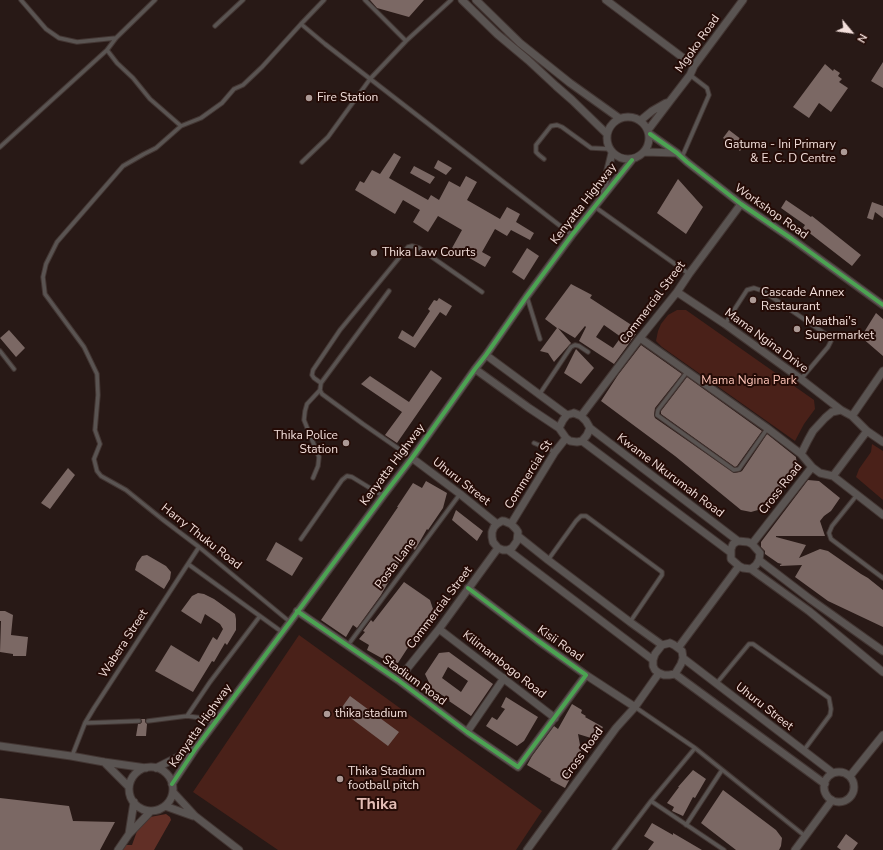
<!DOCTYPE html>
<style>
body{margin:0}
#map{position:relative;width:883px;height:850px;overflow:hidden;background:#281916;font-family:"Nunito Sans",sans-serif}
canvas{display:block}
.north{position:absolute;left:831px;top:12px;width:40px;height:40px;-webkit-text-stroke:3px #240b06;paint-order:stroke;rotate:119deg;font-size:11px;font-weight:700;line-height:16px;text-align:center;color:#f3dfdb}
.north::after{content:'';display:block;margin:auto;width:14px;height:18px;background:#f3dfdb;clip-path:polygon(50% 0,100% 100%,50% 72%,0 100%)}
</style>
<div id="map">
<canvas width="883" height="850"></canvas>
<div class="north">N</div>
</div>
<script>
const g = document.querySelector('canvas').getContext('2d');
g.lineJoin = 'round';
function fillPath(path, color) { g.fillStyle = color; g.fill(path, 'evenodd'); }
const poly = rows => new Path2D(rows.map(r => 'M' + r).join(''));
function stroke(path, color, width, dash) { g.strokeStyle = color; g.lineWidth = width; g.lineCap = dash ? 'butt' : 'round'; g.setLineDash(dash || []); g.stroke(path); }
function write(font, color, halo, rows, align = 'center') {
  g.font = font + ' "Nunito Sans",sans-serif'; g.lineWidth = 4; g.setLineDash([]); g.textBaseline = 'middle'; g.strokeStyle = halo; g.fillStyle = color; for (const [text, x, y, turn = 0] of rows) {
    g.save(); g.translate(x, y); g.rotate((+turn || 0) * Math.PI / 180); g.textAlign = isNaN(turn) ? turn : align; if (halo) g.strokeText(text, 0, 0); g.fillText(text, 0, 0); g.restore();
  }
}
const green = poly([
 [677,310,686,310,814,400,815,409,804,424,795,441,662,347,656,341,658,331,661,324,668,315],
 [872,444,883,451,883,500,856,477,859,469,871,452],
 [299,635,542,811,516,850,278,850,193,792]
]);
const forest = poly([
 [166,814,170,817,171,820,154,850,121,850,124,845,132,845,137,831,150,817]
]);
const building = poly([
 [370,0,424,0,409,17,377,8],
 [883,62,883,88,871,81],
 [825,64,833,71,834,69,840,73,838,76,842,79,839,82,848,88,831,112,819,103,809,118,793,107],
 [729,130,746,143,740,151,723,138],
 [394,153,401,157,389,178,428,200,431,195,439,200,449,181,460,187,466,176,477,182,467,200,500,219,507,207,520,214,516,222,534,233,530,240,511,230,507,236,495,229,482,252,491,257,485,267,452,248,462,230,438,216,428,232,413,222,420,210,403,200,395,214,355,190,360,181,364,183,372,170,380,174],
 [438,160,452,168,446,175,434,168],
 [414,166,435,177,430,184,410,173],
 [678,179,703,207,686,234,657,213],
 [786,200,811,217,812,216,861,255,852,266,803,228,805,225,781,208],
 [872,202,883,206,883,218,875,212,873,220,867,218],
 [527,248,539,256,524,280,512,272],
 [571,284,592,295,590,298,633,326,630,330,636,334,614,364,579,341,586,327,585,326,575,338,558,328,571,343,554,362,548,353,540,351,557,328,545,319],
 [604,325,621,337,613,348,596,337],
 [439,298,452,306,446,316,440,312,415,348,398,338,402,330,413,337,430,311,428,309,434,300,437,301],
 [876,313,883,319,883,356,861,337],
 [9,330,25,348,16,357,0,338],
 [641,345,682,374,655,408,654,415,655,418,734,473,740,472,742,471,767,434,796,457,796,458,799,473,758,510,751,512,741,510,675,456,601,401,618,375],
 [576,349,594,368,581,384,564,373],
 [431,370,442,378,397,443,385,435,402,412,361,384,370,376,409,402],
 [687,377,762,431,737,466,735,467,661,414,661,411],
 [68,468,75,475,50,509,41,503],
 [808,480,819,481,840,498,831,511,824,516,820,521,825,536,776,536,776,537,806,545,799,558,820,549,828,551,861,574,868,578,883,590,883,627,828,601,795,577,802,565,780,566,780,565,782,564,778,563,765,554,765,551,761,547,761,542],
 [426,481,447,493,443,508,428,530,427,529,415,550,409,546,381,595,357,628,353,625,346,637,321,620,398,507,397,507,413,483,422,488],
 [456,510,483,531,477,541,452,520],
 [276,542,303,558,292,576,266,560],
 [147,555,166,566,171,572,170,579,164,589,135,570,137,563,142,556],
 [404,582,430,600,433,609,396,666,367,650,369,645,359,639,365,632,363,631,371,620,373,622],
 [198,593,204,594,214,599,235,614,236,619,236,630,227,645,225,643,214,662,212,661,193,692,155,671,171,645,199,662,213,637,217,640,223,629,220,624,205,614,201,624,181,611,192,596],
 [0,611,5,611,13,615,11,635,28,637,26,656,13,656,13,654,0,652,1,621,0,621],
 [449,652,493,684,471,716,449,701,450,700,432,689,425,674,439,653],
 [448,667,468,681,461,692,442,678],
 [350,696,399,732,388,746,340,710],
 [506,697,538,717,524,741,517,746,486,726,492,717,497,720,505,709,501,707],
 [572,704,582,710,581,713,586,716,585,717,603,727,598,736,594,737,591,738,578,734,582,756,565,788,550,780,551,779,527,765,532,756,554,726,558,729],
 [141,719,145,719,145,722,147,724,146,736,136,736,138,724,140,724,142,722],
 [693,770,706,779,695,798,693,797,683,816,672,811,674,807,667,803,679,787,678,787],
 [723,790,776,830,782,838,781,846,779,850,736,850,701,823],
 [0,798,69,806,73,821,115,822,100,850,0,850],
 [652,823,673,835,673,833,702,850,648,850,654,842,644,836],
 [846,834,858,843,853,850,841,850,837,847]
]);
const service = poly([
 [21,0,46,29,59,38,77,42,116,38],
 [365,0,406,41],
 [301,24,324,0],
 [215,26,243,0],
 [107,50,117,63,133,78,150,99,181,126],
 [0,147,107,50,116,38,155,0],
 [682,157,709,95,707,88,690,75],
 [544,159,539,155,536,152,536,145,551,126,557,125,562,127,591,148,610,149],
 [302,162,328,137,370,79,406,41,451,0],
 [595,207,689,274],
 [389,291,321,383,320,390,322,394,363,424,412,458],
 [527,297,540,339],
 [725,324,747,290,754,288,763,291,830,337,831,341,828,347,801,379],
 [0,351,14,369],
 [687,372,658,410,657,415,734,470,739,469,767,429],
 [321,383,314,378,312,375,313,370,340,330,372,291,408,247,412,246,419,248,482,292],
 [539,395,571,347,575,345,579,346,588,352],
 [534,443,555,452],
 [313,478,318,466,319,457,304,420,305,411,307,404,320,390],
 [857,495,832,526,829,533,831,539,883,578],
 [301,539,342,480,347,476,352,477,383,496],
 [548,560,576,521,581,516,586,516,662,572,662,575,630,622],
 [188,564,282,632],
 [290,622,199,547,162,519,126,490,101,476,97,471,94,459,100,444,95,430,98,395,97,374,84,347,45,294,43,277,46,264,57,242,123,166,144,154,156,148,181,126,201,118,222,103,234,89,243,85,262,67,301,24,325,44,572,235],
 [348,645,460,494],
 [716,684,749,644,753,644,829,698,831,709,830,715,804,750],
 [635,707,695,748,805,836],
 [187,716,210,682,260,616],
 [148,721,187,716,202,718,214,723],
 [85,723,139,721],
 [72,756,85,723,94,708,199,547],
 [651,801,724,850],
 [686,825,722,770],
 [614,850,651,801,695,748]
]);
const minor = poly([
 [462,0,497,34,528,60,556,86,572,100,607,134],
 [476,0,520,43,570,83,619,118],
 [606,0,694,66],
 '607 138a21 21 0 1 1 42 0a21 21 0 1 1-42 0Z',
 [641,120,652,111,666,103],
 [648,130,670,101,690,75,694,66,743,0],
 [650,134,677,153,687,162,741,204,792,239,883,305],
 [645,152,677,153],
 [602,195,612,153],
 [677,292,725,324,801,379,841,410],
 [640,338,767,428,801,454],
 [486,355,567,415],
 [475,369,529,408,559,428],
 [574,413,581,416,586,421,590,428,587,435,582,441,577,442,570,441,566,438,559,428,563,420,567,415,574,413],
 [581,416,640,338,677,292,689,274,741,204],
 [852,416,883,371],
 [590,428,738,541],
 [867,431,833,476,820,473,812,467,801,454,808,440,813,431,825,418,832,412,841,410,852,416,867,431,883,442],
 [582,441,730,552],
 [412,458,460,494,497,524],
 [833,476,883,515],
 [502,521,504,521,511,524,516,529,518,532,517,541,512,548,508,550,503,550,498,548,493,542,492,537,492,532,494,527,497,524,502,521],
 [511,524,555,452,566,438],
 [518,536,548,560,630,622,662,645],
 [738,541,748,542,752,544,760,553,759,560,756,565,751,569,743,568,739,566,731,559,731,549,733,544,738,541],
 [752,544,812,467],
 [508,550,653,660],
 [759,560,810,599,883,651],
 [751,569,809,611,883,672],
 [297,611,398,680,467,732,518,767,586,675,537,640,468,588],
 [439,629,555,718],
 [670,643,674,645,682,651,683,658,681,664,675,674,669,675,664,675,659,673,655,670,653,666,653,660,655,654,662,645,670,643],
 [678,648,739,566],
 [683,658,833,773],
 [675,674,825,784],
 [586,675,635,707],
 [398,680,439,629,498,548],
 [467,732,504,678],
 [0,746,71,756,104,762,146,768],
 [104,762,129,787],
 '129 789a22 22 0 1 1 44 0a22 22 0 1 1-44 0Z',
 [156,768,196,748],
 '824 787a15 15 0 1 1 30 0a15 15 0 1 1-30 0Z',
 [850,776,883,735],
 [172,784,196,748,290,622,383,496,412,458,475,369,486,355,527,296,572,235,632,160],
 [173,792,195,816,239,850],
 [165,806,193,816],
 [129,834,134,802],
 [118,850,129,834,151,811],
 [527,850,616,728,635,707,659,673],
 [795,850,832,800]
]);
const cycleway = poly([
 [650,134,677,153,687,162,741,204,792,239,883,305],
 [297,611,398,680,467,732,518,767,586,675,537,640,468,588],
 [172,784,196,748,290,622,383,496,412,458,475,369,486,355,527,296,572,235,632,160]
]);
const markers = [
 [309,98,4,"#ac9a96"],
 [844,152,4,"#ac9a96"],
 [374,253,4,"#ac9a96"],
 [753,300,4,"#ac9a96"],
 [797,329,4,"#ac9a96"],
 [346,443,4,"#ac9a96"],
 [327,714,4,"#ac9a96"],
 [340,779,4,"#ac9a96"]
];
const streetNames = [
 ["Mgoko Road",698,44,-55],
 ["Kenyatta Highway",584,204,-52],
 ["Workshop Road",771,212,35],
 ["Commercial Street",653,303,-53],
 ["Mama Ngina Drive",766,341,36],
 ["Kenyatta Highway",393,465,-53],
 ["Commercial St",529,475,-58],
 ["Kwame Nkurumah Road",670,476,37],
 ["Uhuru Street",461,482,38],
 ["Cross Road",781,489,-52],
 ["Harry Thuku Road",201,537,38],
 ["Posta Lane",396,564,-53],
 ["Commercial Street",440,608,-53],
 ["Wabera Street",124,644,-57],
 ["Kisii Road",560,644,35],
 ["Kilimambogo Road",504,665,38],
 ["Stadium Road",414,681,36],
 ["Uhuru Street",764,707,38],
 ["Kenyatta Highway",201,726,-55],
 ["Cross Road",583,754,-54]
];
const poiNames = [
 ["Fire Station",317,98],
 ["Gatuma - Ini Primary",836,145,"right"],
 ["& E. C. D Centre",836,159,"right"],
 ["Thika Law Courts",382,253],
 ["Cascade Annex",761,293],
 ["Restaurant",761,307],
 ["Maathai's",805,322],
 ["Supermarket",805,336],
 ["Thika Police",338,436,"right"],
 ["Station",338,450,"right"],
 ["thika stadium",335,714],
 ["Thika Stadium",348,772],
 ["football pitch",348,786]
];
const parkNames = [
 ["Mama Ngina Park",749,381]
];
const districtNames = [
 ["Thika",377,805]
];
fillPath(green, '#4a2119');
fillPath(forest, '#612f26');
fillPath(building, '#7b6864');
stroke(service, '#433633', 5.5);
stroke(minor, '#433633', 9);
stroke(service, '#5a5452', 3.5);
stroke(minor, '#5a5452', 7);
stroke(cycleway, '#4ca352', 4);
for (const [x, y, r, color] of markers) { const dot = new Path2D(); dot.arc(x, y, r, 0, 2 * Math.PI); g.fillStyle = color; g.fill(dot); stroke(dot, '#240b06', 1.5); }
write('12px', '#f3dfdb', '#240b06', streetNames);
write('12px', '#f3dfdb', '#240b06', poiNames, 'left');
write('12px', '#fdc5b8', '#240b06', parkNames);
write('bold 16px', '#e4beb6', '#240b06', districtNames);
</script>
